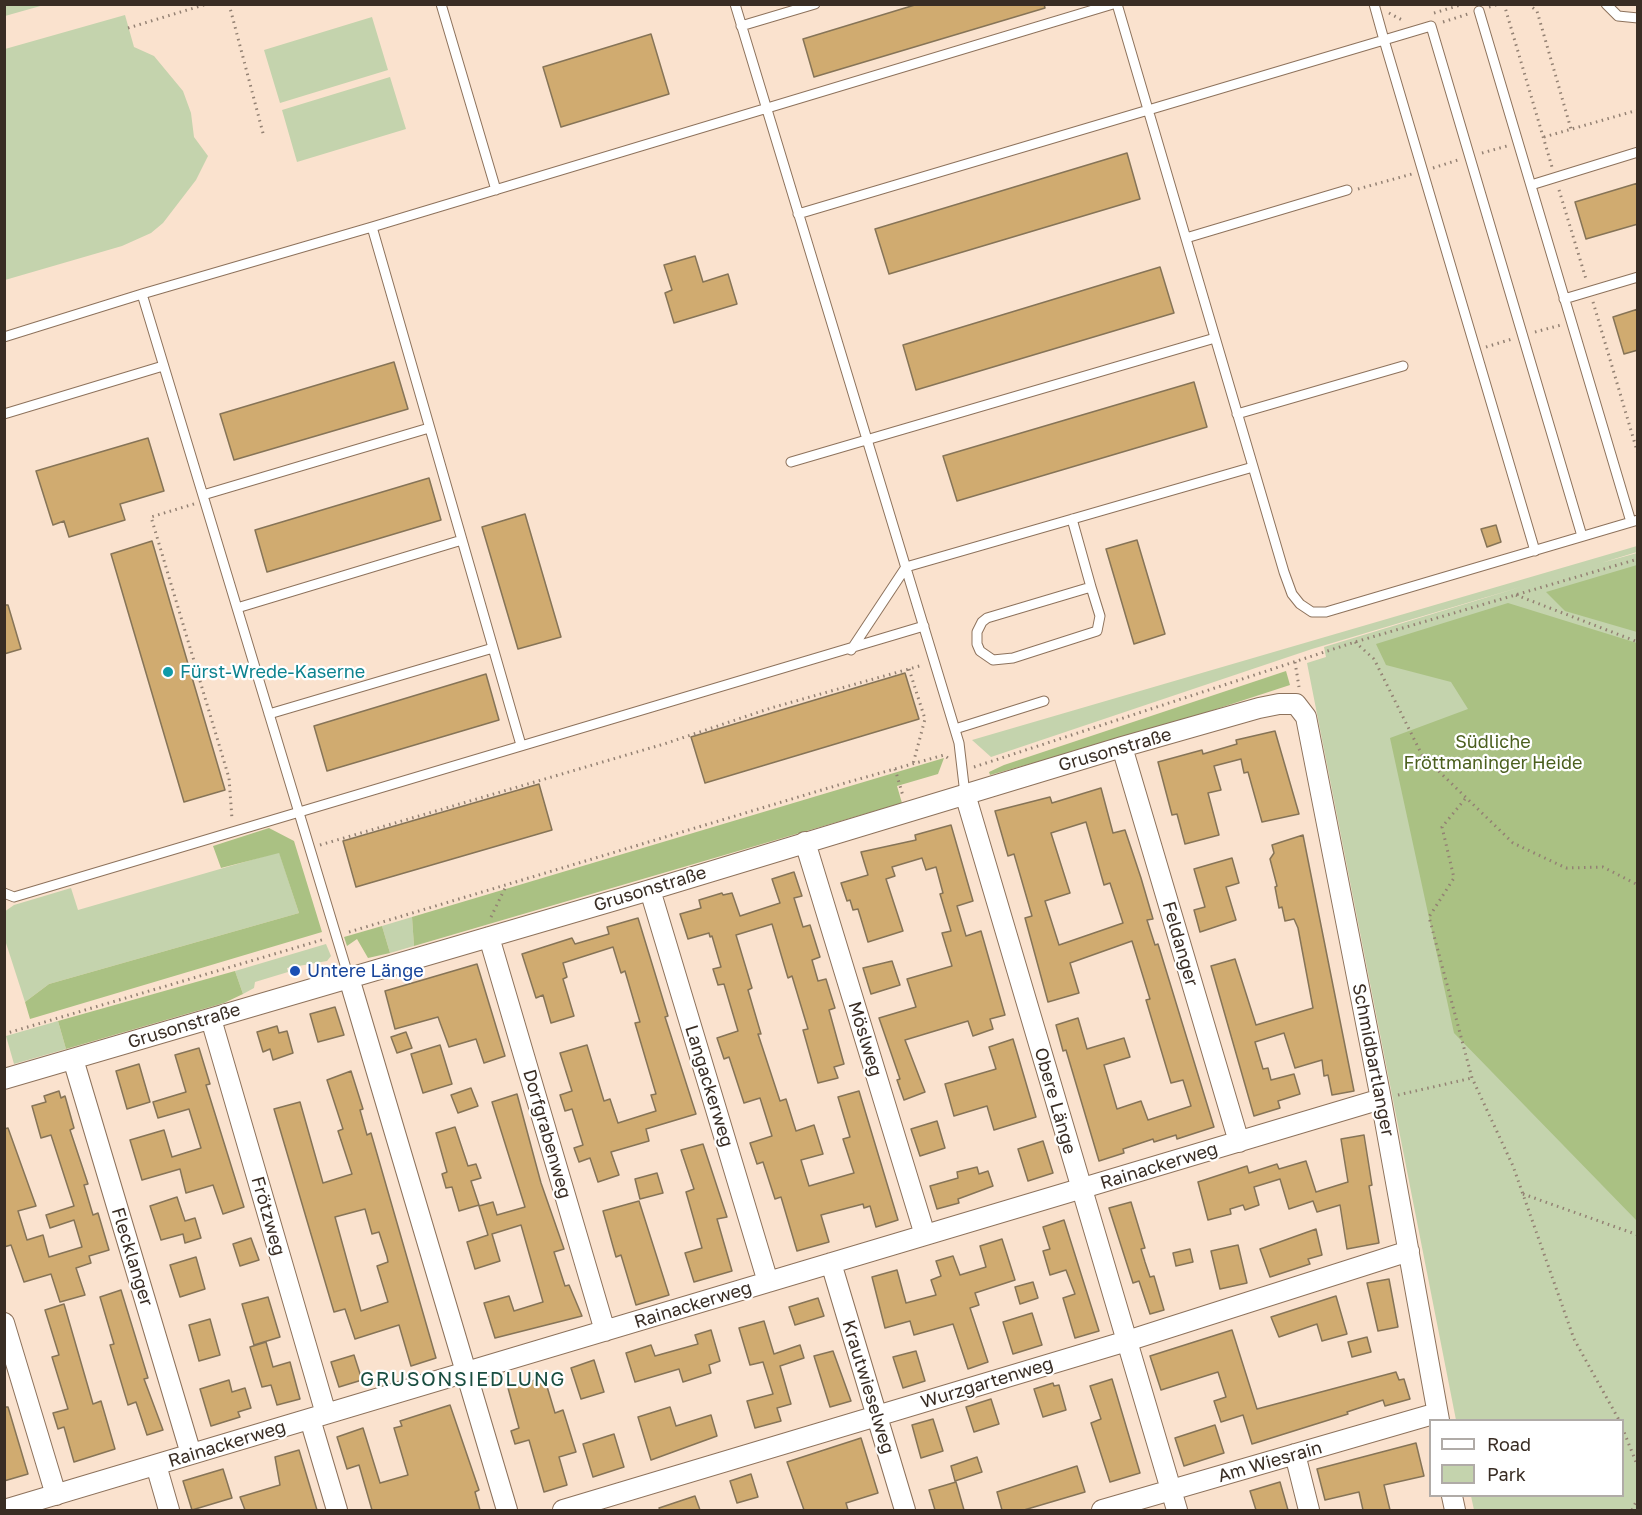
<!DOCTYPE html>
<meta charset="utf-8">
<style>
body{margin:0}
#map{position:relative;width:1642px;height:1515px;overflow:hidden;background:#fae2ce;font-family:"Golos Text",sans-serif}
canvas{display:block}
.frame{position:absolute;inset:0;border:6px solid #392d24;pointer-events:none}
.legend{position:absolute;left:1429px;top:1419px;width:195px;height:78px;box-sizing:border-box;background:#fff;border:2px solid #b0aba7;margin:0;padding:8px 10px;list-style:none;font-size:18px;color:#392d24}
.legend li{display:flex;align-items:center;gap:12px;height:30px}
.legend b{width:30px;border:2px solid #b0aba7}
</style>
<div id="map">
<canvas width="1642" height="1515"></canvas>
<div class="frame"></div>
<ul class="legend">
<li><b style="height:8px;background:#fff"></b>Road</li>
<li><b style="height:16px;background:#c4d3ad"></b>Park</li>
</ul>
</div>
<script>
const g = document.querySelector('canvas').getContext('2d');
g.lineJoin = 'round';
function fillPath(path, color) { g.fillStyle = color; g.fill(path, 'evenodd'); }
const poly = rows => new Path2D(rows.map(r => 'M' + r).join(''));
function stroke(path, color, width, dash) { g.strokeStyle = color; g.lineWidth = width; g.lineCap = dash ? 'butt' : 'round'; g.setLineDash(dash || []); g.stroke(path); }
function write(font, color, halo, rows, align = 'center') {
  g.font = font + ' "Golos Text",sans-serif'; g.lineWidth = 4.5; g.setLineDash([]); g.textBaseline = 'middle'; g.strokeStyle = halo; g.fillStyle = color; for (const [text, x, y, turn = 0] of rows) {
    g.save(); g.translate(x, y); g.rotate((+turn || 0) * Math.PI / 180); g.textAlign = isNaN(turn) ? turn : align; if (halo) g.strokeText(text, 0, 0); g.fillText(text, 0, 0); g.restore();
  }
}
const green = poly([
 [5,4,44,4,44,5,5,16],
 [125,15,134,47,154,56,183,91,191,113,194,137,208,156,196,180,163,223,151,233,122,246,5,280,5,49],
 [372,17,388,70,280,103,264,50],
 [390,77,406,129,297,162,282,110],
 [1637,546,1637,552,1601,563,1637,553,1637,1510,1474,1510,1471,1496,1622,1496,1622,1420,1456,1420,1307,663,1326,657,1324,647,1524,586,1312,649,991,757,972,740],
 [279,852,299,913,49,984,25,1002,5,940,4,912,14,905,71,888,78,910],
 [412,917,414,946,390,953,382,926],
 [326,944,331,956,327,961,287,968,288,972,255,982,254,988,243,994,235,971],
 [58,1021,66,1049,14,1064,6,1036]
]);
const forest = poly([
 [1637,565,1637,632,1565,611,1546,592],
 [1508,603,1637,643,1637,1221,1454,1033,1390,738,1468,709,1451,682,1386,665,1376,644],
 [1286,671,1290,685,1149,731,990,775,989,772,1004,765],
 [944,758,938,774,897,786,902,803,414,946,412,917],
 [269,828,294,841,322,932,30,1019,25,1002,49,984,299,913,279,853,221,868,213,846],
 [382,926,390,953,368,958,357,939,347,946,344,937],
 [235,971,243,994,224,1003,66,1049,58,1021]
]);
const building = poly([
 [918,4,1044,4,1045,8,814,77,803,39,918,4],
 [651,34,669,94,561,127,543,67,651,34],
 [1127,153,1140,199,889,274,875,229,1127,153],
 [1638,183,1638,224,1586,239,1575,202,1638,183],
 [695,256,703,282,728,274,737,304,674,323,665,293,672,290,664,265,695,256],
 [1160,267,1174,313,916,390,903,345,1160,267],
 [1638,309,1638,350,1624,354,1613,317,1638,309],
 [394,362,408,409,234,460,220,414,394,362],
 [1194,382,1207,427,957,501,943,456,1194,382],
 [148,438,164,491,120,504,125,520,69,537,64,521,53,525,36,471,148,438],
 [429,478,441,520,267,572,255,530,429,478],
 [525,514,561,637,518,649,482,527,525,514],
 [1496,525,1501,542,1487,547,1481,529,1496,525],
 [1137,540,1165,634,1134,644,1106,549,1137,540],
 [152,541,225,790,184,802,111,554,152,541],
 [4,605,8,605,21,649,4,654,4,605],
 [905,673,919,719,705,783,691,737,905,673],
 [486,674,499,720,327,771,314,726,486,674],
 [1275,731,1299,814,1262,822,1248,772,1244,773,1241,759,1214,766,1221,790,1208,793,1219,835,1185,844,1177,814,1172,815,1158,762,1202,750,1203,754,1237,744,1236,740,1275,731],
 [539,784,552,830,356,887,343,841,539,784],
 [1101,788,1113,833,1125,830,1141,878,1153,919,1147,920,1155,945,1158,944,1214,1127,1177,1139,1176,1135,1154,1142,1153,1139,1123,1149,1124,1153,1099,1161,1066,1050,1063,1051,1056,1025,1078,1018,1087,1049,1124,1038,1130,1057,1104,1065,1117,1109,1141,1101,1148,1120,1191,1106,1183,1080,1171,1083,1146,1000,1150,999,1132,941,1070,963,1079,993,1048,1002,1025,918,1032,916,1014,854,1008,856,995,811,1050,797,1052,803,1101,788],
 [1086,822,1104,885,1110,883,1123,923,1059,945,1045,901,1070,893,1051,833,1086,822],
 [951,825,973,901,957,906,966,936,981,931,1005,1015,990,1019,993,1029,973,1036,968,1021,905,1040,925,1092,904,1100,897,1080,900,1079,879,1018,916,1007,907,979,952,966,942,933,951,931,940,894,943,893,936,867,926,870,922,858,892,867,895,876,886,879,903,931,868,942,858,909,853,910,850,900,847,901,841,883,868,875,861,852,916,840,915,835,951,825],
 [1303,835,1354,1091,1332,1095,1328,1075,1324,1076,1322,1060,1295,1068,1284,1033,1255,1042,1263,1069,1268,1068,1271,1080,1294,1074,1300,1094,1278,1101,1280,1108,1254,1116,1211,966,1235,959,1256,1025,1313,1008,1298,928,1294,919,1285,921,1282,907,1279,908,1275,887,1277,886,1270,859,1274,853,1272,845,1303,835],
 [1232,858,1239,883,1226,887,1236,920,1200,932,1194,910,1205,907,1194,869,1232,858],
 [794,872,802,896,794,898,803,927,810,925,820,957,812,960,818,981,826,979,830,992,835,1008,829,1010,844,1064,834,1067,838,1078,818,1083,803,1030,808,1029,792,976,788,978,772,924,736,935,752,988,748,990,761,1034,758,1034,780,1101,786,1099,796,1131,814,1125,823,1154,801,1160,809,1186,854,1173,843,1139,850,1137,838,1097,859,1091,898,1220,876,1227,870,1206,864,1208,863,1204,821,1215,829,1242,797,1251,781,1197,775,1199,763,1162,757,1164,750,1143,772,1136,760,1098,744,1103,729,1057,724,1059,717,1038,738,1031,724,984,718,985,713,969,721,967,712,936,710,937,709,933,688,939,680,914,701,908,699,900,722,893,723,895,732,893,740,916,780,903,772,879,794,872],
 [638,918,668,1016,665,1017,696,1114,646,1129,649,1141,611,1152,619,1175,598,1182,590,1158,579,1162,574,1148,583,1145,572,1109,565,1111,560,1095,572,1091,560,1053,587,1045,604,1101,610,1099,618,1123,656,1111,651,1095,656,1094,635,1023,640,1022,625,971,621,973,613,947,563,963,567,977,563,979,574,1016,551,1023,543,995,536,998,522,954,572,938,575,944,609,934,607,927,638,918],
 [892,961,900,985,871,994,863,968,892,961],
 [477,964,505,1056,484,1063,476,1039,449,1047,438,1017,395,1029,385,991,477,964],
 [335,1007,344,1035,318,1042,310,1014,335,1007],
 [277,1026,279,1033,287,1031,293,1053,273,1060,270,1049,263,1052,257,1032,277,1026],
 [406,1032,412,1048,397,1053,391,1037,406,1032],
 [1013,1039,1036,1117,994,1130,987,1106,954,1116,945,1084,996,1069,989,1047,1013,1039],
 [440,1045,452,1084,423,1093,411,1054,440,1045],
 [199,1048,210,1084,206,1085,244,1207,223,1214,213,1185,186,1193,180,1169,142,1180,130,1140,164,1130,172,1157,201,1148,189,1109,158,1118,153,1102,186,1092,175,1055,199,1048],
 [139,1064,150,1102,127,1109,116,1071,139,1064],
 [351,1071,363,1109,360,1110,367,1135,371,1133,436,1358,411,1366,399,1325,355,1339,345,1309,334,1312,274,1109,300,1102,323,1183,352,1174,338,1131,343,1129,327,1080,351,1071],
 [365,1209,372,1234,379,1232,387,1257,388,1262,377,1266,388,1302,361,1311,335,1217,365,1209],
 [471,1088,478,1106,458,1113,451,1095,471,1088],
 [59,1091,61,1098,65,1096,74,1128,70,1130,88,1184,84,1185,93,1215,98,1213,109,1250,89,1256,91,1263,76,1268,85,1295,60,1302,51,1274,24,1282,11,1245,4,1247,4,1129,8,1128,36,1206,18,1211,27,1240,43,1235,49,1257,82,1247,74,1220,50,1228,46,1215,74,1206,51,1135,41,1138,32,1106,46,1102,44,1096,59,1091],
 [517,1094,541,1183,564,1249,554,1252,565,1286,569,1285,582,1316,495,1338,484,1303,509,1296,514,1311,543,1302,521,1225,492,1234,500,1261,475,1269,467,1242,488,1235,479,1206,493,1202,497,1215,525,1207,492,1102,517,1094],
 [937,1121,945,1148,920,1156,911,1129,937,1121],
 [455,1127,468,1166,476,1164,481,1178,471,1181,479,1205,459,1211,452,1187,446,1188,442,1174,447,1172,436,1133,455,1127],
 [1364,1135,1372,1185,1369,1186,1379,1243,1347,1249,1340,1205,1317,1212,1313,1201,1289,1209,1280,1179,1254,1187,1259,1205,1245,1210,1243,1205,1230,1209,1231,1214,1208,1220,1198,1182,1247,1166,1249,1173,1277,1164,1279,1169,1306,1161,1316,1192,1348,1182,1341,1139,1364,1135],
 [1043,1141,1053,1173,1028,1181,1018,1149,1043,1141],
 [703,1144,727,1217,717,1219,732,1271,694,1282,685,1253,702,1248,686,1192,694,1189,681,1150,703,1144],
 [977,1167,979,1174,988,1171,993,1186,958,1199,959,1203,937,1209,930,1186,958,1178,957,1172,977,1167],
 [657,1173,663,1193,640,1199,635,1179,657,1173],
 [177,1197,185,1221,195,1218,201,1238,185,1243,183,1234,161,1240,150,1206,177,1197],
 [639,1201,669,1295,636,1305,621,1255,616,1257,603,1211,639,1201],
 [1131,1202,1145,1248,1141,1249,1145,1262,1150,1277,1154,1276,1164,1310,1150,1314,1139,1281,1133,1283,1109,1208,1131,1202],
 [1064,1220,1099,1331,1075,1338,1063,1298,1075,1294,1066,1270,1050,1275,1043,1251,1050,1249,1043,1227,1064,1220],
 [1316,1229,1322,1255,1308,1259,1310,1264,1270,1277,1260,1249,1316,1229],
 [251,1238,259,1260,240,1266,233,1244,251,1238],
 [1002,1239,1015,1280,975,1293,979,1305,970,1308,988,1362,968,1369,953,1324,914,1335,910,1321,885,1328,872,1277,897,1270,906,1303,936,1295,931,1280,941,1276,936,1261,953,1256,960,1275,986,1267,980,1246,1002,1239],
 [1238,1245,1247,1283,1220,1289,1211,1251,1238,1245],
 [1190,1249,1193,1262,1176,1266,1173,1253,1190,1249],
 [196,1257,205,1289,180,1297,170,1265,196,1257],
 [1389,1279,1398,1327,1378,1331,1367,1283,1389,1279],
 [1033,1282,1038,1298,1020,1304,1015,1287,1033,1282],
 [121,1290,148,1378,144,1379,163,1430,147,1435,136,1402,128,1405,110,1345,114,1344,100,1297,121,1290],
 [1336,1296,1347,1334,1322,1341,1317,1324,1279,1337,1271,1317,1336,1296],
 [268,1297,280,1337,254,1345,242,1304,268,1297],
 [818,1298,824,1316,795,1325,789,1307,818,1298],
 [64,1304,93,1404,101,1401,115,1449,74,1462,64,1427,58,1429,53,1413,68,1409,52,1357,59,1355,45,1310,64,1304],
 [1032,1313,1042,1345,1013,1354,1003,1322,1032,1313],
 [210,1319,220,1355,199,1361,189,1325,210,1319],
 [764,1321,774,1354,800,1345,804,1358,780,1366,791,1404,777,1408,781,1421,755,1428,747,1401,773,1394,763,1362,750,1365,739,1328,764,1321],
 [711,1330,720,1361,709,1365,711,1373,683,1382,679,1369,635,1382,626,1353,651,1345,655,1356,698,1344,695,1335,711,1330],
 [1232,1330,1257,1409,1396,1372,1399,1380,1404,1379,1410,1399,1385,1406,1383,1400,1347,1412,1348,1414,1252,1444,1243,1415,1221,1422,1214,1401,1226,1397,1218,1372,1161,1390,1150,1356,1232,1330],
 [1367,1337,1371,1352,1352,1357,1348,1342,1367,1337],
 [266,1342,273,1367,290,1362,300,1399,277,1405,271,1385,262,1387,250,1347,266,1342],
 [833,1351,851,1401,830,1407,814,1356,833,1351],
 [916,1351,925,1381,903,1388,893,1357,916,1351],
 [354,1355,362,1380,339,1387,331,1362,354,1355],
 [594,1360,604,1392,581,1399,571,1368,594,1360],
 [1112,1379,1140,1473,1110,1482,1091,1423,1101,1419,1090,1386,1112,1379],
 [229,1380,232,1392,245,1388,251,1408,238,1412,240,1417,211,1426,200,1389,229,1380],
 [535,1380,536,1383,545,1380,555,1413,563,1410,576,1452,559,1457,567,1485,544,1492,529,1440,515,1444,511,1431,519,1428,508,1388,535,1380],
 [1053,1383,1054,1386,1059,1385,1066,1410,1043,1417,1034,1389,1053,1383],
 [991,1399,999,1424,974,1432,966,1407,991,1399],
 [450,1405,479,1490,475,1492,480,1510,372,1510,359,1465,347,1469,337,1437,363,1428,380,1483,408,1475,394,1428,402,1426,400,1421,450,1405],
 [4,1407,8,1407,28,1474,4,1481,4,1407],
 [670,1407,676,1426,711,1415,717,1436,651,1460,638,1417,670,1407],
 [933,1419,943,1451,921,1458,912,1425,933,1419],
 [1215,1425,1224,1453,1184,1466,1175,1438,1215,1425],
 [614,1434,624,1467,593,1477,583,1444,614,1434],
 [861,1438,878,1493,846,1503,848,1510,804,1510,787,1462,861,1438],
 [1416,1443,1424,1476,1384,1485,1390,1510,1363,1510,1359,1492,1325,1500,1317,1469,1416,1443],
 [299,1450,317,1510,245,1510,240,1497,280,1485,275,1457,299,1450],
 [977,1457,982,1472,955,1481,951,1466,977,1457],
 [1077,1466,1085,1492,1024,1510,1002,1510,997,1492,1077,1466],
 [223,1469,232,1498,192,1510,183,1481,223,1469],
 [751,1474,758,1497,737,1503,730,1481,751,1474],
 [956,1482,964,1510,935,1510,929,1490,956,1482],
 [1280,1482,1288,1510,1256,1510,1250,1491,1280,1482],
 [695,1496,700,1510,660,1510,659,1508,695,1496]
]);
const path = poly([
 [229,4,264,137],
 [1504,4,1552,167],
 [1528,4,1537,11,1571,129],
 [1489,7,1499,4],
 [1389,13,1402,20],
 [1434,13,1464,4],
 [1443,22,1468,14],
 [128,28,207,4],
 [1544,137,1638,110],
 [1482,153,1507,146],
 [1433,168,1458,160],
 [1358,189,1412,174],
 [1559,190,1586,279],
 [1593,302,1638,454],
 [1535,332,1561,325],
 [1486,347,1512,339],
 [194,504,151,517,229,778,232,819],
 [1516,595,1638,642],
 [1355,642,1374,659,1422,755,1513,843,1566,868,1603,867,1638,885],
 [1295,662,1299,687],
 [909,669,925,719,913,764],
 [974,767,1355,642,1638,559],
 [895,769,903,796],
 [1465,799,1442,827,1454,878,1429,917,1472,1078,1513,1166,1574,1339,1619,1420],
 [320,845,664,744,771,708,923,665],
 [491,917,506,886],
 [349,932,845,783,944,755,948,758],
 [4,1034,325,939],
 [1398,1095,1472,1078],
 [1523,1194,1638,1235],
 [1622,1427,1638,1467],
 [1632,1510,1638,1498]
]);
const service = poly([
 [441,4,496,190],
 [735,4,959,743,965,794],
 [1117,4,1284,572,1292,594,1300,604,1312,612,1326,612,1638,520],
 [1606,4,1618,16,1638,18],
 [1479,11,1631,522],
 [741,26,815,4],
 [1531,185,1638,152],
 [798,214,1384,40,1374,4],
 [372,227,521,745],
 [1186,238,1347,190],
 [142,294,349,978],
 [1564,299,1638,277],
 [4,337,142,294,372,227,1113,4],
 [4,414,163,366],
 [1237,414,1403,366],
 [791,462,1215,338],
 [203,495,429,428],
 [1072,519,1091,587,987,618,982,622,977,632,977,644,980,651,993,660,1013,658,1097,631,1100,616,1091,587],
 [1535,551,1384,40,1431,26,1582,536],
 [237,608,462,540],
 [851,650,906,567,1253,467],
 [269,714,493,648],
 [955,729,1044,701],
 [4,893,14,897,924,626]
]);
const minor = poly([
 [1122,747,1239,1142],
 [965,794,1177,1510],
 [805,842,925,1235],
 [650,890,768,1282],
 [489,937,605,1331],
 [349,978,507,1510],
 [211,1019,326,1414],
 [73,1059,191,1454],
 [4,1079,650,890,1122,747,1259,708,1279,704,1296,704,1306,717,1381,1099,1439,1420],
 [831,1263,905,1510],
 [4,1323,56,1495],
 [310,1419,337,1510],
 [1295,1454,1309,1510],
 [156,1465,169,1510],
 [1452,1496,1455,1510],
 [4,1510,1381,1099],
 [563,1510,1127,1341,1409,1251],
 [1102,1510,1437,1413]
]);
const markers = [
 [168,672,6,"#0f9aa8"],
 [295,971,6,"#1a4fb4"]
];
const cultureNames = [
 ["Fürst-Wrede-Kaserne",180,672]
];
const parkNames = [
 ["Südliche",1493,742],
 ["Fröttmaninger Heide",1493,763]
];
const streetNames = [
 ["Grusonstraße",1115,750,-16],
 ["Grusonstraße",650,889,-17],
 ["Feldanger",1180,944,74],
 ["Grusonstraße",184,1026,-17],
 ["Möslweg",865,1039,73],
 ["Schmidbartlanger",1373,1060,79],
 ["Langackerweg",709,1086,73],
 ["Obere Länge",1055,1101,74],
 ["Dorfgrabenweg",547,1134,74],
 ["Rainackerweg",1159,1166,-17],
 ["Frötzweg",268,1216,74],
 ["Flecklanger",132,1257,73],
 ["Rainackerweg",693,1305,-17],
 ["Wurzgartenweg",987,1383,-17],
 ["Krautwieselweg",868,1387,73],
 ["Rainackerweg",227,1444,-17],
 ["Am Wiesrain",1270,1462,-16]
];
const transitNames = [
 ["Untere Länge",307,971]
];
const neighbourhoodNames = [
 ["GRUSONSIEDLUNG",463,1380]
];
fillPath(green, '#c4d3ad');
fillPath(forest, '#aac183');
fillPath(building, '#d0ab70');
stroke(building, '#867457', 1.5);
stroke(service, '#8d725c', 11);
stroke(minor, '#8d725c', 22);
stroke(path, '#938173', 3, [1.5, 4.5]);
stroke(service, '#fff', 9);
stroke(minor, '#fff', 20);
for (const [x, y, r, color] of markers) { const dot = new Path2D(); dot.arc(x, y, r, 0, 2 * Math.PI); g.fillStyle = color; g.fill(dot); stroke(dot, '#fff', 2); }
write('18px', '#0d838f', '#fff', cultureNames, 'left');
write('18px', '#4b5f1e', '#fff', parkNames);
write('18px', '#392d24', '#fff', streetNames);
write('18px', '#164399', '#fff', transitNames, 'left');
g.letterSpacing = '1.5px';
write('20px', '#1a4e41', '#fff', neighbourhoodNames);
g.letterSpacing = '0px';
</script>
